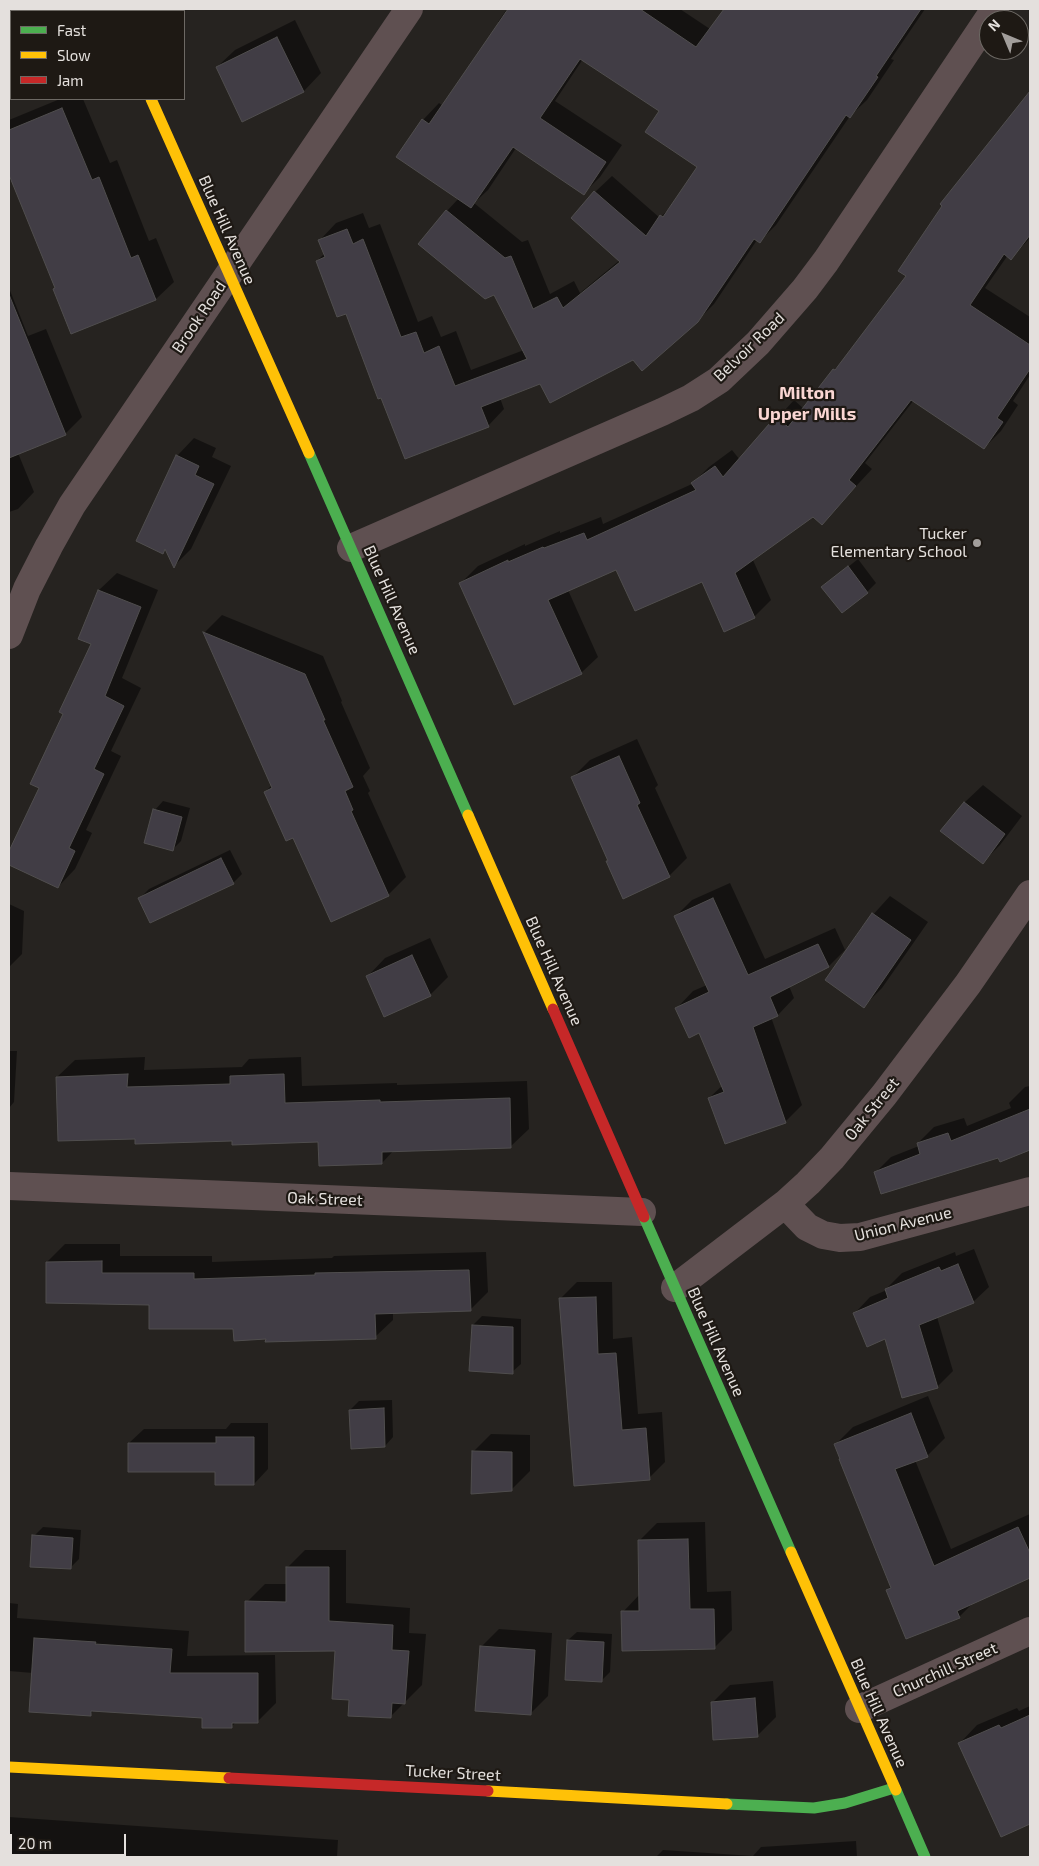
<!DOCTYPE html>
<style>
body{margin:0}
#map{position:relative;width:1039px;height:1866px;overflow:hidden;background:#262320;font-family:"Exo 2",sans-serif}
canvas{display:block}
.frame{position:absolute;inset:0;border:10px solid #e4e0dd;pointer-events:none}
.legend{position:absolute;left:10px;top:10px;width:175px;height:90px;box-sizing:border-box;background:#1e1914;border:1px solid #6d6964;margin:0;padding:6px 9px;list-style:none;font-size:15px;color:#e4e0dd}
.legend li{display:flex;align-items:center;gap:10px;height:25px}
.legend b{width:25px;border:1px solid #6d6964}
.north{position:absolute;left:979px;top:10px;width:50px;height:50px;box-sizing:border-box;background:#1e1914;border:1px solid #6d6964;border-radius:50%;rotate:315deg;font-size:14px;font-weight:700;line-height:20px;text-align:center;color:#e4e0dd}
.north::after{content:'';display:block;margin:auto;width:18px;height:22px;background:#a29e9b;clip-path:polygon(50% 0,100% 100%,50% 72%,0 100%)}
.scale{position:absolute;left:10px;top:1834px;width:116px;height:22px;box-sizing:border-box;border:2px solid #e4e0dd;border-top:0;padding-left:6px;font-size:15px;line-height:18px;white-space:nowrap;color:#e4e0dd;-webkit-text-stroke:4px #1e1914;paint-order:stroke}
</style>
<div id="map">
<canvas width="1039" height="1866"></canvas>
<div class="frame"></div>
<ul class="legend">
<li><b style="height:6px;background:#4caf50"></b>Fast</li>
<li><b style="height:6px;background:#ffc107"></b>Slow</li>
<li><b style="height:6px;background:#c62828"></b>Jam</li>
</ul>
<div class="north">N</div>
<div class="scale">20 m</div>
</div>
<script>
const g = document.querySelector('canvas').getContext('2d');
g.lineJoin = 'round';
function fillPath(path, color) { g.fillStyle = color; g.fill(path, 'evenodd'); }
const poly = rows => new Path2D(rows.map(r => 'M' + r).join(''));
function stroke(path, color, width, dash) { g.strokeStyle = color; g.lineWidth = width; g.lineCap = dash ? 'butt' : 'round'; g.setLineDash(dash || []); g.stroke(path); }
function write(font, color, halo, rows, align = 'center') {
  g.font = font + ' "Exo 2",sans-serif'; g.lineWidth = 4.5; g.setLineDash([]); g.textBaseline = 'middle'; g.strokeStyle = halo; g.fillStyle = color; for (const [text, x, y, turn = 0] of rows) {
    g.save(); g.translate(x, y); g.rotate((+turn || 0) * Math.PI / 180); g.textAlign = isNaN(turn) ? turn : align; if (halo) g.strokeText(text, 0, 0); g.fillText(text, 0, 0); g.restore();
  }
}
const shadow = poly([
 [9,9,28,9,25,11,11,11,11,22,9,23],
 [507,9,680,9,710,29,726,9,925,9,891,59,894,60,867,100,850,116,776,225,760,241,757,240,714,304,697,321,633,358,541,382,500,398,504,409,488,426,347,312,317,261,325,253,320,240,336,223,363,213,369,228,380,224,418,322,432,316,441,337,456,331,471,370,524,350,495,293,447,211,459,198,423,120,439,103,443,106,500,23,498,22],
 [583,59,661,111,699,166,674,203,660,218,612,176,595,192,620,260,580,293,574,281,550,294,528,240,522,242,474,203,488,190,516,148,584,193,600,177,622,145,555,101],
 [295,20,321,73,304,91,243,121,217,67,235,50],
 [1030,93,1030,238,1011,258,1008,255,985,288,1030,317,1030,375,1013,401,1018,405,1001,431,984,448,914,400,865,463,872,469,822,523,813,515,752,558,771,600,754,617,702,580,617,568,568,590,598,657,581,673,461,583,478,566,525,544,525,546,560,531,560,533,601,517,603,524,692,484,709,467,732,450,740,460,794,400,804,409,834,370,848,355,908,276,944,206,942,204],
 [60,99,83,99,110,163,117,160,149,241,156,238,174,282,156,299,56,288,12,180,9,181,9,120],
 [9,288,28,336,46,329,82,417,65,434,18,453,34,492,18,509,9,512],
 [194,438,216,448,212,457,231,466,191,549,174,566,166,549,163,552,177,456],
 [858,559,876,583,867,592,823,587],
 [117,573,158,590,122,678,141,688,111,751,121,756,86,830,92,833,75,869,58,887,9,864,9,854,40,787,65,714,93,644,99,590],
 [222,615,323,656,342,701,341,702,370,768,363,776,370,791,368,793,406,877,388,895,293,836,265,792,272,785,204,633],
 [637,739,658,785,655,788,687,858,669,876,609,860,572,778,590,760],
 [983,785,1022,816,1000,845,983,862,942,831,965,802],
 [163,801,190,808,181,841,172,850,155,810],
 [230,850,242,874,233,883,140,898,149,889],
 [730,883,765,959,835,928,845,950,829,966,789,986,794,998,778,1015,771,1017,802,1105,786,1121,726,1143,709,1098,723,1085,700,1031,677,1008,693,991,707,985,676,916,692,900],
 [890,896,928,922,882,988,864,1006,826,980,861,928],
 [9,904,24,911,22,954,9,967],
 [430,938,448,977,430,995,368,976,385,958],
 [9,1051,17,1051,14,1102,9,1108],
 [145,1057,144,1070,242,1067,249,1059,301,1057,302,1086,397,1083,397,1085,527,1081,529,1129,511,1146,394,1150,382,1163,319,1141,136,1137,57,1077,75,1060],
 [1030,1086,1030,1148,1001,1161,999,1156,875,1173,891,1157,919,1146,918,1143,934,1127,964,1118,967,1126,1011,1108,1009,1103,1025,1087],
 [65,1244,120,1244,120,1256,212,1256,212,1262,332,1258,334,1256,486,1252,488,1292,470,1310,393,1312,393,1320,375,1337,267,1338,150,1303,47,1262],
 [974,1249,989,1287,973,1302,937,1317,953,1371,937,1387,886,1337,855,1313,870,1297,887,1290,886,1289,902,1273,955,1252,956,1256],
 [577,1282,612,1282,613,1339,632,1337,638,1414,662,1412,665,1462,649,1478,576,1484,561,1298],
 [482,1316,521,1319,521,1364,512,1372,473,1325],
 [928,1396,945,1438,927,1456,915,1460,951,1549,1030,1514,1030,1576,974,1602,959,1617,887,1590,891,1586,836,1444,853,1427],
 [392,1400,393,1437,385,1446,350,1410,359,1401],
 [231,1423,268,1423,268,1469,254,1484,129,1443,144,1429,226,1429],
 [491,1434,530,1435,530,1471,512,1489,473,1452],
 [705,1522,707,1592,731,1591,732,1630,714,1648,623,1612,640,1594,639,1541,657,1523],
 [43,1527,81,1530,79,1559,70,1568,34,1536],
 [305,1550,346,1550,346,1603,410,1608,409,1633,426,1634,422,1685,390,1717,350,1699,337,1650,247,1602,265,1584,287,1584,287,1568],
 [9,1603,18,1604,17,1618,189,1631,187,1656,275,1655,276,1703,258,1721,237,1721,231,1727,203,1717,94,1710,90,1715,33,1673,9,1671],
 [499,1629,552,1633,548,1696,530,1714,481,1647],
 [577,1632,612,1634,610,1672,601,1681,568,1640],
 [773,1681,776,1717,758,1735,712,1703,730,1685],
 [1030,1706,1030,1823,1002,1836,960,1743,977,1725,1017,1708,1019,1711],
 [9,1817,338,1840,337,1857,9,1857],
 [856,1841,857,1857,656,1857,663,1850,753,1856,761,1847]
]);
const building = poly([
 [508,9,640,9,696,47,724,9,921,9,876,76,878,77,850,118,846,115,760,243,754,239,698,322,642,371,633,360,550,403,540,384,481,407,489,427,405,459,381,398,378,399,346,314,337,317,316,261,325,257,318,240,347,229,353,244,363,239,401,337,416,332,424,353,439,346,455,386,527,359,494,295,485,299,418,244,446,210,505,258,511,256,533,309,557,297,563,308,620,262,571,218,594,191,646,236,660,215,663,217,697,167,645,132,659,111,580,59,540,118,606,162,584,195,513,147,471,208,396,157,422,119,429,124,508,9],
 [277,37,304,92,242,122,216,67,277,37],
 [1030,91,1030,235,1011,260,1004,254,970,305,1030,345,1030,369,997,418,1003,422,984,449,911,400,849,480,856,486,822,525,813,517,735,573,755,618,724,632,702,582,635,611,616,570,548,600,582,674,514,705,459,583,508,560,508,562,543,547,544,548,584,533,587,540,696,490,691,483,715,466,723,477,776,416,788,427,833,369,835,370,906,276,898,271,942,206,940,204,1030,91],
 [62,108,92,180,99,177,131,258,138,255,156,300,71,334,53,289,55,288,9,175,9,130,62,108],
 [10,297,66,435,9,458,9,298,10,297],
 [176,455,199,466,195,475,214,484,174,568,165,549,163,554,136,541,176,455],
 [848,566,868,593,842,613,821,587,848,566],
 [98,590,141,607,105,696,124,706,94,769,104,774,69,848,75,851,58,888,9,865,9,851,39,788,30,784,63,714,59,712,91,644,78,639,98,590],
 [203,632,305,674,325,720,323,720,353,787,345,791,353,810,351,811,389,896,331,922,293,838,286,841,264,792,272,788,203,632],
 [619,756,640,803,637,805,670,877,623,899,606,861,608,861,571,777,619,756],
 [964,802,1005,834,983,864,940,831,964,802],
 [153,809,182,817,173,851,144,843,153,809],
 [221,858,234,884,150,923,138,898,221,858],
 [713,898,748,975,818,944,829,967,770,997,778,1016,753,1027,786,1123,725,1144,708,1098,724,1092,699,1033,689,1038,675,1008,709,992,674,916,713,898],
 [872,913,911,940,864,1008,825,980,872,913],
 [412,955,431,996,384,1017,366,976,412,955],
 [128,1074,127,1087,230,1084,230,1076,284,1074,285,1103,380,1100,380,1102,510,1098,511,1148,382,1152,382,1164,319,1166,318,1142,232,1145,232,1141,135,1144,135,1139,58,1141,56,1077,128,1074],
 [1030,1109,1030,1150,1000,1162,998,1158,881,1194,874,1172,920,1154,917,1143,948,1133,951,1141,1030,1109],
 [102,1261,102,1273,194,1273,194,1279,315,1275,315,1273,469,1270,471,1311,375,1314,376,1339,265,1342,266,1339,234,1341,233,1329,149,1329,149,1305,46,1303,46,1262,102,1261],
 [958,1264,974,1303,919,1325,938,1388,902,1398,885,1339,867,1347,853,1313,888,1298,885,1289,939,1267,941,1271,958,1264],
 [596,1297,598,1354,616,1353,622,1430,646,1428,650,1480,574,1486,559,1298,596,1297],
 [472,1325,513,1327,513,1374,469,1371,472,1325],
 [384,1408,385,1447,351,1449,349,1410,384,1408],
 [911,1413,928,1457,895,1469,934,1566,1018,1527,1030,1553,1030,1578,957,1611,960,1618,906,1639,886,1590,891,1588,839,1459,840,1459,834,1444,911,1413],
 [216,1437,254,1437,254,1485,215,1485,215,1472,128,1472,128,1443,216,1443,216,1437],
 [472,1451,512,1452,512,1491,471,1494,472,1451],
 [32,1535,73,1538,71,1569,30,1567,32,1535],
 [688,1539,690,1609,714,1609,715,1649,622,1651,621,1611,639,1611,638,1540,688,1539],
 [286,1567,329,1567,329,1621,393,1625,392,1650,409,1651,405,1704,392,1703,391,1718,348,1716,349,1700,332,1699,335,1651,245,1652,245,1601,286,1602,286,1567],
 [34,1638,96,1642,95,1644,172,1649,170,1673,258,1673,258,1723,232,1723,232,1728,202,1728,202,1718,91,1711,91,1716,29,1712,34,1638],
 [567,1640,604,1642,602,1682,565,1680,567,1640],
 [480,1646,535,1650,531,1715,475,1711,480,1646],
 [755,1698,758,1737,713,1740,711,1702,755,1698],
 [1030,1715,1030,1824,1001,1837,958,1743,999,1725,1001,1728,1030,1715]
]);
const street = poly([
 [351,548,662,412,691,398,719,380,758,343,805,289,826,261,995,9],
 [9,635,27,589,49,546,72,505,409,9],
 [9,1186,642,1212],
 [785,1204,807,1227,823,1235,840,1238,860,1237,1030,1191],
 [675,1288,785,1204,808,1183,832,1158,884,1095,968,984,1030,894],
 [859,1709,1030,1631]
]);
const fast = poly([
 [111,9,112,11],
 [309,453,468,815],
 [644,1217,791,1552],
 [896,1790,925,1857],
 [727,1804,814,1808,845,1803,894,1788]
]);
const slow = poly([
 [151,99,309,453],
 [468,815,553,1009],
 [791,1552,896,1790],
 [9,1767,229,1778],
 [488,1791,727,1804]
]);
const jam = poly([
 [553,1009,644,1217],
 [229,1778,488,1791]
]);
const markers = [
 [977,543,5,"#a29e9b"]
];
const streetNames = [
 ["Blue Hill Avenue",227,230,66],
 ["Brook Road",199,317,-56],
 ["Belvoir Road",749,347,-44],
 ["Blue Hill Avenue",392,600,66],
 ["Blue Hill Avenue",554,971,66],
 ["Oak Street",872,1109,-51],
 ["Oak Street",325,1199,2],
 ["Union Avenue",903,1224,-14],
 ["Blue Hill Avenue",716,1342,66],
 ["Churchill Street",945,1670,-24],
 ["Blue Hill Avenue",879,1713,66],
 ["Tucker Street",453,1773,3]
];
const poiNames = [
 ["Tucker",967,534],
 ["Elementary School",967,552]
];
const neighbourhoodNames = [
 ["Milton",807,393],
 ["Upper Mills",807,414]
];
fillPath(shadow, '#0007');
fillPath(building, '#413d45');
stroke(building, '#504e4e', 1);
stroke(street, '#5f5051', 28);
stroke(fast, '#4caf50', 11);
stroke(slow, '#ffc107', 11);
stroke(jam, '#c62828', 11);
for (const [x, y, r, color] of markers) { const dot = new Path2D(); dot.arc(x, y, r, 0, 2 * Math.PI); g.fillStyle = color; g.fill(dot); stroke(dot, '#1e1914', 2); }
write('16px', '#e4e0dd', '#1e1914', streetNames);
write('16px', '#e4e0dd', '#1e1914', poiNames, 'right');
write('bold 18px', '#fad6d3', '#1e1914', neighbourhoodNames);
</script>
